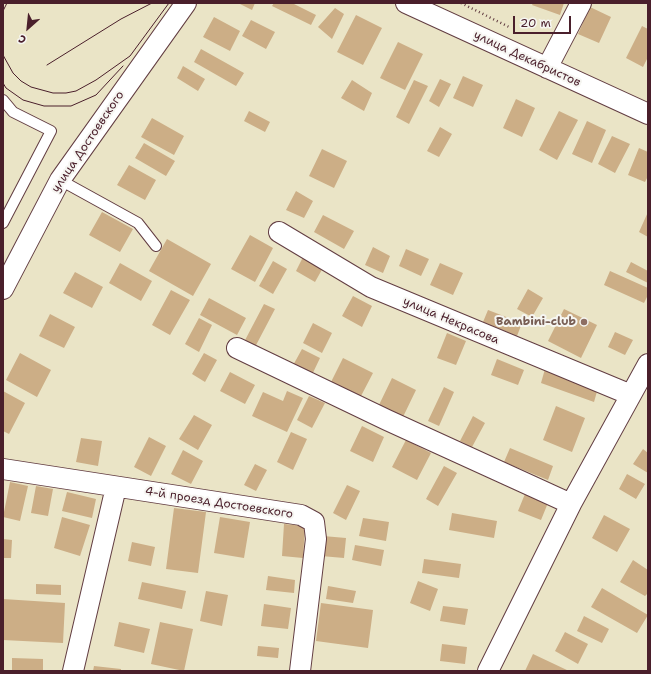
<!DOCTYPE html>
<meta charset="utf-8">
<style>
body{margin:0}
#map{position:relative;width:651px;height:674px;overflow:hidden;background:#eae4c6;font-family:"Shantell Sans",sans-serif}
canvas{display:block}
.frame{position:absolute;inset:0;border:4px solid #4a1f2b;pointer-events:none}
.north{position:absolute;left:8px;top:8px;width:40px;height:40px;-webkit-text-stroke:3px #f6f6f2;paint-order:stroke;rotate:207deg;font-size:11px;font-weight:700;line-height:16px;text-align:center;color:#4a1f2b}
.north::after{content:'';display:block;margin:auto;width:14px;height:18px;background:#4a1f2b;clip-path:polygon(50% 0,100% 100%,50% 72%,0 100%)}
.scale{position:absolute;left:513px;top:16px;width:58px;height:18px;box-sizing:border-box;border:2px solid #4a1f2b;border-top:0;padding-left:5px;font-size:12px;line-height:14px;white-space:nowrap;color:#4a1f2b;-webkit-text-stroke:3px #f6f6f2;paint-order:stroke}
</style>
<div id="map">
<canvas width="651" height="674"></canvas>
<div class="frame"></div>
<div class="north">С</div>
<div class="scale">20 m</div>
</div>
<script>
const g = document.querySelector('canvas').getContext('2d');
g.lineJoin = 'round';
function fillPath(path, color) { g.fillStyle = color; g.fill(path, 'evenodd'); }
const poly = rows => new Path2D(rows.map(r => 'M' + r).join(''));
function stroke(path, color, width, dash) { g.strokeStyle = color; g.lineWidth = width; g.lineCap = dash ? 'butt' : 'round'; g.setLineDash(dash || []); g.stroke(path); }
function write(font, color, halo, rows, align = 'center') {
  g.font = font + ' "Shantell Sans",sans-serif'; g.lineWidth = 4; g.setLineDash([]); g.textBaseline = 'middle'; g.strokeStyle = halo; g.fillStyle = color; for (const [text, x, y, turn = 0] of rows) {
    g.save(); g.translate(x, y); g.rotate((+turn || 0) * Math.PI / 180); g.textAlign = isNaN(turn) ? turn : align; if (halo) g.strokeText(text, 0, 0); g.fillText(text, 0, 0); g.restore();
  }
}
const building = poly([
 [238,3,255,3,252,10],
 [274,3,292,3,316,15,311,25,272,6],
 [533,3,564,3,560,15,532,5],
 [590,7,611,17,599,43,578,34],
 [335,8,344,14,332,39,318,27],
 [356,15,382,28,363,65,337,52],
 [214,17,240,31,230,51,203,37],
 [251,20,275,32,266,49,242,36],
 [642,26,648,29,648,57,643,67,626,58],
 [398,42,423,54,405,90,380,78],
 [201,49,244,73,236,86,194,62],
 [183,66,205,79,198,91,177,78],
 [463,76,483,85,473,107,453,98],
 [440,79,451,84,439,107,429,101],
 [352,80,372,93,364,111,341,98],
 [414,80,428,86,409,124,396,117],
 [516,99,535,108,522,137,503,128],
 [249,111,270,122,265,132,244,121],
 [559,111,578,120,557,160,539,150],
 [152,118,184,136,174,155,141,137],
 [587,121,606,130,592,163,572,154],
 [440,127,452,134,439,157,427,151],
 [612,136,630,144,615,173,598,164],
 [144,143,175,161,166,176,135,158],
 [639,148,648,152,648,176,645,182,628,175],
 [322,149,347,161,334,188,309,176],
 [129,165,156,180,145,200,117,185],
 [296,191,313,201,304,218,286,210],
 [102,212,133,229,120,252,89,235],
 [648,212,648,237,639,232],
 [323,215,354,231,344,249,314,232],
 [250,235,273,248,255,282,231,269],
 [167,239,211,264,193,296,149,271],
 [373,247,390,256,383,273,365,265],
 [406,249,429,259,421,276,399,266],
 [304,255,324,266,315,282,296,271],
 [273,261,287,269,273,294,259,286],
 [631,262,648,271,648,283,626,272],
 [120,263,152,281,141,301,109,283],
 [440,263,463,273,453,295,430,285],
 [610,271,648,288,648,295,644,303,604,285],
 [75,272,103,287,92,308,63,293],
 [528,289,543,298,532,317,517,309],
 [171,290,190,300,170,335,152,325],
 [353,296,372,306,362,327,342,316],
 [209,298,246,318,237,335,200,315],
 [264,304,275,309,254,349,243,344],
 [564,309,597,325,581,358,548,341],
 [488,310,522,323,517,336,483,322],
 [50,314,75,327,64,348,39,336],
 [199,318,212,325,199,352,185,344],
 [313,323,332,333,322,353,303,343],
 [615,332,633,340,625,355,608,347],
 [447,333,466,341,456,365,437,358],
 [302,349,320,358,310,379,291,369],
 [20,353,51,370,37,397,6,380],
 [204,353,217,360,205,382,192,374],
 [343,358,373,373,361,396,331,382],
 [497,359,524,370,518,385,491,375],
 [545,369,598,388,594,402,541,383],
 [230,372,255,385,245,404,220,391],
 [392,378,416,390,402,419,378,407],
 [444,387,454,392,439,426,428,421],
 [3,391,25,403,9,434,3,431],
 [287,391,303,398,287,432,252,416,263,392,283,401],
 [309,396,325,403,312,428,297,420],
 [556,406,585,418,572,452,543,440],
 [194,415,212,425,198,450,179,439],
 [473,416,485,423,472,447,460,441],
 [362,426,384,437,373,462,350,451],
 [291,432,307,439,293,470,277,462],
 [149,437,166,446,151,476,134,467],
 [81,438,102,441,98,466,76,462],
 [406,440,431,453,417,480,392,467],
 [510,448,553,466,548,480,504,462],
 [643,449,648,453,648,473,633,464],
 [183,450,203,461,191,484,171,474],
 [255,464,267,470,256,491,244,485],
 [444,466,457,473,438,506,426,499],
 [627,474,645,484,636,499,619,489],
 [10,482,28,486,20,521,3,517],
 [347,485,360,491,346,520,333,513],
 [36,486,53,489,48,516,31,513],
 [527,489,550,498,541,520,518,511],
 [67,492,96,499,92,518,62,511],
 [174,508,206,512,198,573,166,569],
 [452,513,497,521,494,538,449,530],
 [604,515,630,529,617,552,592,538],
 [62,517,90,525,80,556,54,548],
 [220,517,250,522,244,558,214,553],
 [363,518,389,522,386,541,359,536],
 [284,524,305,526,303,558,282,556],
 [323,536,346,538,344,558,321,556],
 [3,539,12,540,11,558,3,558],
 [132,542,155,547,151,566,128,561],
 [355,545,384,550,381,566,352,560],
 [424,559,461,564,459,578,422,573],
 [633,560,648,570,648,593,645,596,620,582],
 [268,576,295,580,294,593,266,590],
 [418,581,438,589,430,611,410,603],
 [142,582,186,591,182,609,138,599],
 [36,584,61,585,61,595,36,594],
 [328,586,356,591,353,603,326,599],
 [602,588,648,615,637,633,591,607],
 [206,591,228,595,222,626,200,621],
 [3,599,65,603,63,643,3,640],
 [321,603,373,610,368,648,316,641],
 [264,604,291,608,288,629,261,626],
 [443,606,468,609,465,625,440,621],
 [584,616,609,629,602,643,577,631],
 [119,622,150,629,144,653,114,646],
 [160,622,193,629,184,671,151,664],
 [565,632,588,644,578,664,555,651],
 [442,644,467,647,465,664,440,661],
 [258,646,279,648,278,658,257,656],
 [533,654,569,671,525,671],
 [12,658,43,659,43,671,12,671],
 [94,666,121,669,121,671,93,671]
]);
const path = poly([
 [461,3,511,28]
]);
const service = poly([
 [3,100,13,112,51,131,3,223],
 [60,180,138,223,156,246]
]);
const minor = poly([
 [406,3,648,114],
 [547,68,581,3],
 [279,232,371,287,631,395],
 [3,289,60,180,186,3],
 [237,348,387,420,571,504],
 [3,469,301,515,314,522,316,539,300,671],
 [73,671,116,487],
 [488,671,571,504,648,364]
]);
const tram = poly([
 [3,11,7,3],
 [3,55,13,73,21,81,31,87,53,93,66,93,76,91,96,80,130,56,169,3],
 [47,65,121,19,152,3],
 [3,83,6,88,23,100,44,106,71,106,96,95,123,66]
]);
const markers = [
 [584,322,4,"#8d6e63"]
];
const streetNames = [
 ["улица Декабристов",527,59,25],
 ["улица Достоевского",88,142,-56],
 ["улица Некрасова",451,321,23],
 ["4-й проезд Достоевского",219,503,9]
];
const educationNames = [
 ["Bambini-club",576,322]
];
fillPath(building, '#ccae86');
stroke(service, '#623d42', 12);
stroke(minor, '#623d42', 22);
stroke(path, '#623d42', 2.5, [1, 3]);
stroke(service, '#fff', 10);
stroke(minor, '#fff', 20);
stroke(tram, '#4a1f2b', 1);
for (const [x, y, r, color] of markers) { const dot = new Path2D(); dot.arc(x, y, r, 0, 2 * Math.PI); g.fillStyle = color; g.fill(dot); stroke(dot, '#f6f6f2', 1.5); }
write('12px', '#4a1f2b', '#f6f6f2', streetNames);
write('bold 12px', '#785e54', '#f6f6f2', educationNames, 'right');
</script>
